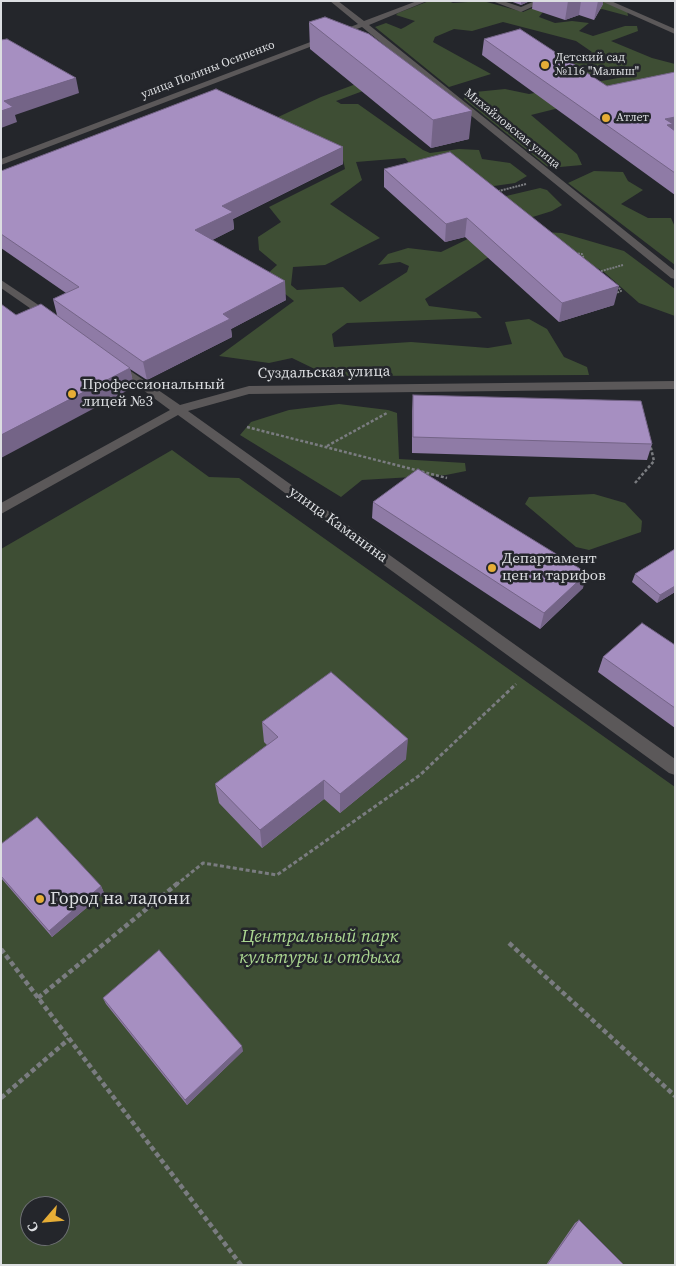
<!DOCTYPE html>
<meta charset="utf-8">
<style>
body{margin:0}
#map{position:relative;width:676px;height:1266px;overflow:hidden;background:#24262b;font-family:"Source Serif 4",serif}
canvas{display:block}
.frame{position:absolute;inset:0;border:2px solid #dcdee1;pointer-events:none}
.north{position:absolute;left:20px;top:1196px;width:50px;height:50px;box-sizing:border-box;background:#24262b;border:1px solid #6e7074;border-radius:50%;rotate:243deg;font-size:14px;font-weight:700;line-height:20px;text-align:center;color:#dcdee1}
.north::after{content:'';display:block;margin:auto;width:18px;height:22px;background:#e6ad36;clip-path:polygon(50% 0,100% 100%,50% 72%,0 100%)}
</style>
<div id="map">
<canvas width="676" height="1266"></canvas>
<div class="frame"></div>
<div class="north">С</div>
</div>
<script>
const g = document.querySelector('canvas').getContext('2d');
g.lineJoin = 'round';
function fillPath(path, color) { g.fillStyle = color; g.fill(path, 'evenodd'); }
const poly = rows => new Path2D(rows.map(r => 'M' + r).join(''));
function stroke(path, color, width, dash) { g.strokeStyle = color; g.lineWidth = width; g.lineCap = dash ? 'butt' : 'round'; g.setLineDash(dash || []); g.stroke(path); }
function write(font, color, halo, rows, align = 'center') {
  g.font = font + ' "Source Serif 4",serif'; g.lineWidth = 5; g.setLineDash([]); g.textBaseline = 'middle'; g.strokeStyle = halo; g.fillStyle = color; for (const [text, x, y, turn = 0] of rows) {
    g.save(); g.translate(x, y); g.rotate((+turn || 0) * Math.PI / 180); g.textAlign = isNaN(turn) ? turn : align; if (halo) g.strokeText(text, 0, 0); g.fillText(text, 0, 0); g.restore();
  }
}
const green = poly([
 [429,1,448,1,453,3,483,1,523,12,549,1,603,1,627,10,628,16,602,9,586,13,543,12,539,17,555,23,572,21,589,23,579,31,593,36,625,26,637,26,638,31,611,41,652,58,675,64,675,79,531,115,577,154,582,165,549,168,464,99,465,93,505,89,529,94,635,75,633,68,621,66,591,74,571,73,562,66,592,52,576,41,503,22,472,31,454,29,435,37,433,42,491,74,449,87,375,27,386,23,401,29,405,27,415,21,396,15,398,13],
 [391,71,363,91,336,101,341,104,358,104,423,150,430,153,459,149,479,150,482,159,510,163,527,176,515,183,487,187,418,173,405,158,356,162,362,180,330,204,380,238,325,265,293,267,291,285,297,290,343,287,360,302,407,272,409,266,400,262,378,265,388,254,408,248,441,252,474,236,506,230,562,233,624,251,675,289,675,316,639,303,604,272,561,247,487,258,425,299,429,306,476,312,482,318,347,323,332,334,334,347,411,342,488,348,512,344,505,322,529,319,547,329,564,357,587,367,589,375,350,376,323,373,292,358,269,363,219,356,294,301,264,277,277,265,259,250,258,237,281,222,269,207,345,169,343,160,261,125,321,97],
 [594,171,623,172,628,181,643,190,621,204,648,218,671,218,675,227,675,265,568,183],
 [540,188,547,190,562,205,552,211,523,220,502,197],
 [339,404,388,410,397,413,399,459,465,463,466,471,446,475,362,480,341,497,240,435,251,422,289,410],
 [172,450,209,477,239,478,675,787,675,1265,1,1265,1,549],
 [30,1206,60,1206,60,1236,30,1236],
 [594,494,625,503,642,521,641,532,589,550,576,547,525,504,529,497]
]);
const pathFar3 = poly([
 [495,192,526,184],
 [572,253,582,254,584,259,578,262,571,260,568,255,572,253],
 [598,272,623,265],
 [608,285,618,286,621,291,614,294,607,292,604,287,608,285]
]);
const pathFar2 = poly([
 [247,427,447,478],
 [327,446,387,413],
 [635,483,654,461,650,444]
]);
const pathFar1 = poly([
 [176,885,203,863,277,875,420,775,516,684]
]);
const path = poly([
 [509,943,675,1096],
 [1,949,241,1265],
 [38,998,178,883],
 [1,1098,69,1039]
]);
const minor = poly([
 [330,1,338,1,364,21,417,1,427,1,369,25,675,271,675,279,671,278,362,27,1,165,1,159,358,24,330,1],
 [492,1,503,1,521,7,535,1,545,1,521,12,492,1],
 [601,1,611,1,675,29,675,34,601,1],
 [1,280,55,316,57,318,55,320,47,320,1,288,1,280],
 [116,361,180,405,249,386,675,381,675,389,249,394,188,411,675,759,675,775,669,773,178,415,1,514,1,503,170,410,112,367,110,365,116,361]
]);
const wall = poly([
 [510,1,530,1,521,5],
 [533,1,603,1,603,4,594,20,579,15,565,20,532,9],
 [309,22,469,139,431,148,310,49],
 [484,39,607,86,675,72,675,195,482,55],
 [343,164,233,219,234,229,212,240,286,300,231,329,232,337,147,380,130,369,134,387,16,315,57,315,53,299,66,293,1,248,1,171],
 [384,169,614,305,559,322,465,237,445,242,384,187],
 [413,395,652,444,647,460,412,453,412,411],
 [373,502,583,588,540,629,372,518],
 [675,549,675,592,657,603,632,582,635,574],
 [675,645,675,728,598,672,603,657],
 [262,722,406,759,340,813,324,799,262,848,219,803,215,784,267,745,264,742],
 [1,844,101,886,104,893,52,937,1,878],
 [103,998,243,1051,187,1105,106,1004],
 [579,1220,624,1265,546,1265,575,1223]
]);
const shadedWall = poly([
 [521,1,530,1,521,5],
 [568,1,581,1,579,15,565,20],
 [598,1,603,1,603,4,594,20],
 [76,78,79,93,15,115,17,122,1,128,1,111,4,101],
 [472,111,469,139,431,148,433,120],
 [675,117,675,133,668,141,665,119],
 [343,147,343,164,233,219,234,229,197,248,195,230,222,206],
 [467,218,465,237,445,242,446,224],
 [285,281,286,300,231,329,232,337,147,380,143,362,223,314],
 [619,286,614,305,559,322,562,303],
 [130,368,134,387,1,458,1,435],
 [587,573,583,588,540,629,544,613],
 [675,586,675,592,657,603,660,595],
 [408,739,406,759,340,813,340,794],
 [324,780,324,799,262,848,260,830],
 [101,886,104,893,52,937,49,931],
 [242,1046,243,1051,187,1105,185,1100]
]);
const building = poly([
 [325,17,369,34,472,111,433,120,309,22,325,17],
 [520,29,607,86,675,72,675,117,665,119,673,124,667,125,675,131,675,173,484,39,520,29],
 [7,39,76,78,4,101,13,107,1,111,1,40,7,39],
 [216,89,343,147,222,206,233,212,195,230,285,281,223,314,230,319,143,362,53,299,79,287,1,234,1,171,216,89],
 [450,152,619,286,562,303,467,218,446,224,384,169,450,152],
 [1,304,16,315,41,304,130,368,1,435,1,304],
 [413,395,641,401,652,444,413,437,413,395],
 [418,469,587,573,544,613,373,502,418,469],
 [675,549,675,586,660,595,635,574,675,549],
 [642,623,675,645,675,708,603,657,642,623],
 [331,672,408,739,340,794,324,780,260,830,215,784,278,737,262,722,331,672],
 [37,817,101,886,49,931,1,876,1,844,37,817],
 [159,950,242,1046,185,1100,103,998,159,950],
 [579,1220,624,1265,547,1265,579,1220]
]);
const markers = [
 [545,65,5,"#e6ad36"],
 [606,118,5,"#e6ad36"],
 [72,394,5,"#e6ad36"],
 [492,568,5,"#e6ad36"],
 [40,899,5,"#e6ad36"]
];
const farPoinames = [
 ["Детский сад",555,58],
 ["№116 \"Малыш\"",555,72],
 ["Атлет",616,118]
];
const farStreetnames = [
 ["улица Полины Осипенко",208,70,-21],
 ["Михайловская улица",512,129,39]
];
const streetNames = [
 ["Суздальская улица",324,373,-1],
 ["улица Каманина",338,525,36]
];
const poiNames = [
 ["Профессиональный",82,385],
 ["лицей №3",82,402],
 ["Департамент",502,559],
 ["цен и тарифов",502,576]
];
const nearPoinames = [
 ["Город на ладони",50,899]
];
const nearParknames = [
 ["Центральный парк",320,937],
 ["культуры и отдыха",320,958]
];
fillPath(green, '#3e4e34');
stroke(pathFar3, '#7a7c80', 2, [2, 1]);
stroke(pathFar2, '#7a7c80', 2.5, [3, 2]);
stroke(pathFar1, '#7a7c80', 3, [4, 2.5]);
stroke(path, '#7a7c80', 4.5, [5, 3]);
fillPath(minor, '#5b5859');
fillPath(wall, '#8f7ba6');
fillPath(shadedWall, '#746487');
fillPath(building, '#a68fc1');
stroke(building, '#746487', 1);
for (const [x, y, r, color] of markers) { const dot = new Path2D(); dot.arc(x, y, r, 0, 2 * Math.PI); g.fillStyle = color; g.fill(dot); stroke(dot, '#24262b', 2); }
write('12px', '#dcdee1', '#24262b', farPoinames, 'left');
write('12px', '#dcdee1', '#24262b', farStreetnames);
write('15px', '#dcdee1', '#24262b', streetNames);
write('15px', '#dcdee1', '#24262b', poiNames, 'left');
write('18px', '#dcdee1', '#24262b', nearPoinames, 'left');
write('italic 18px', '#abd791', '#24262b', nearParknames);
</script>
